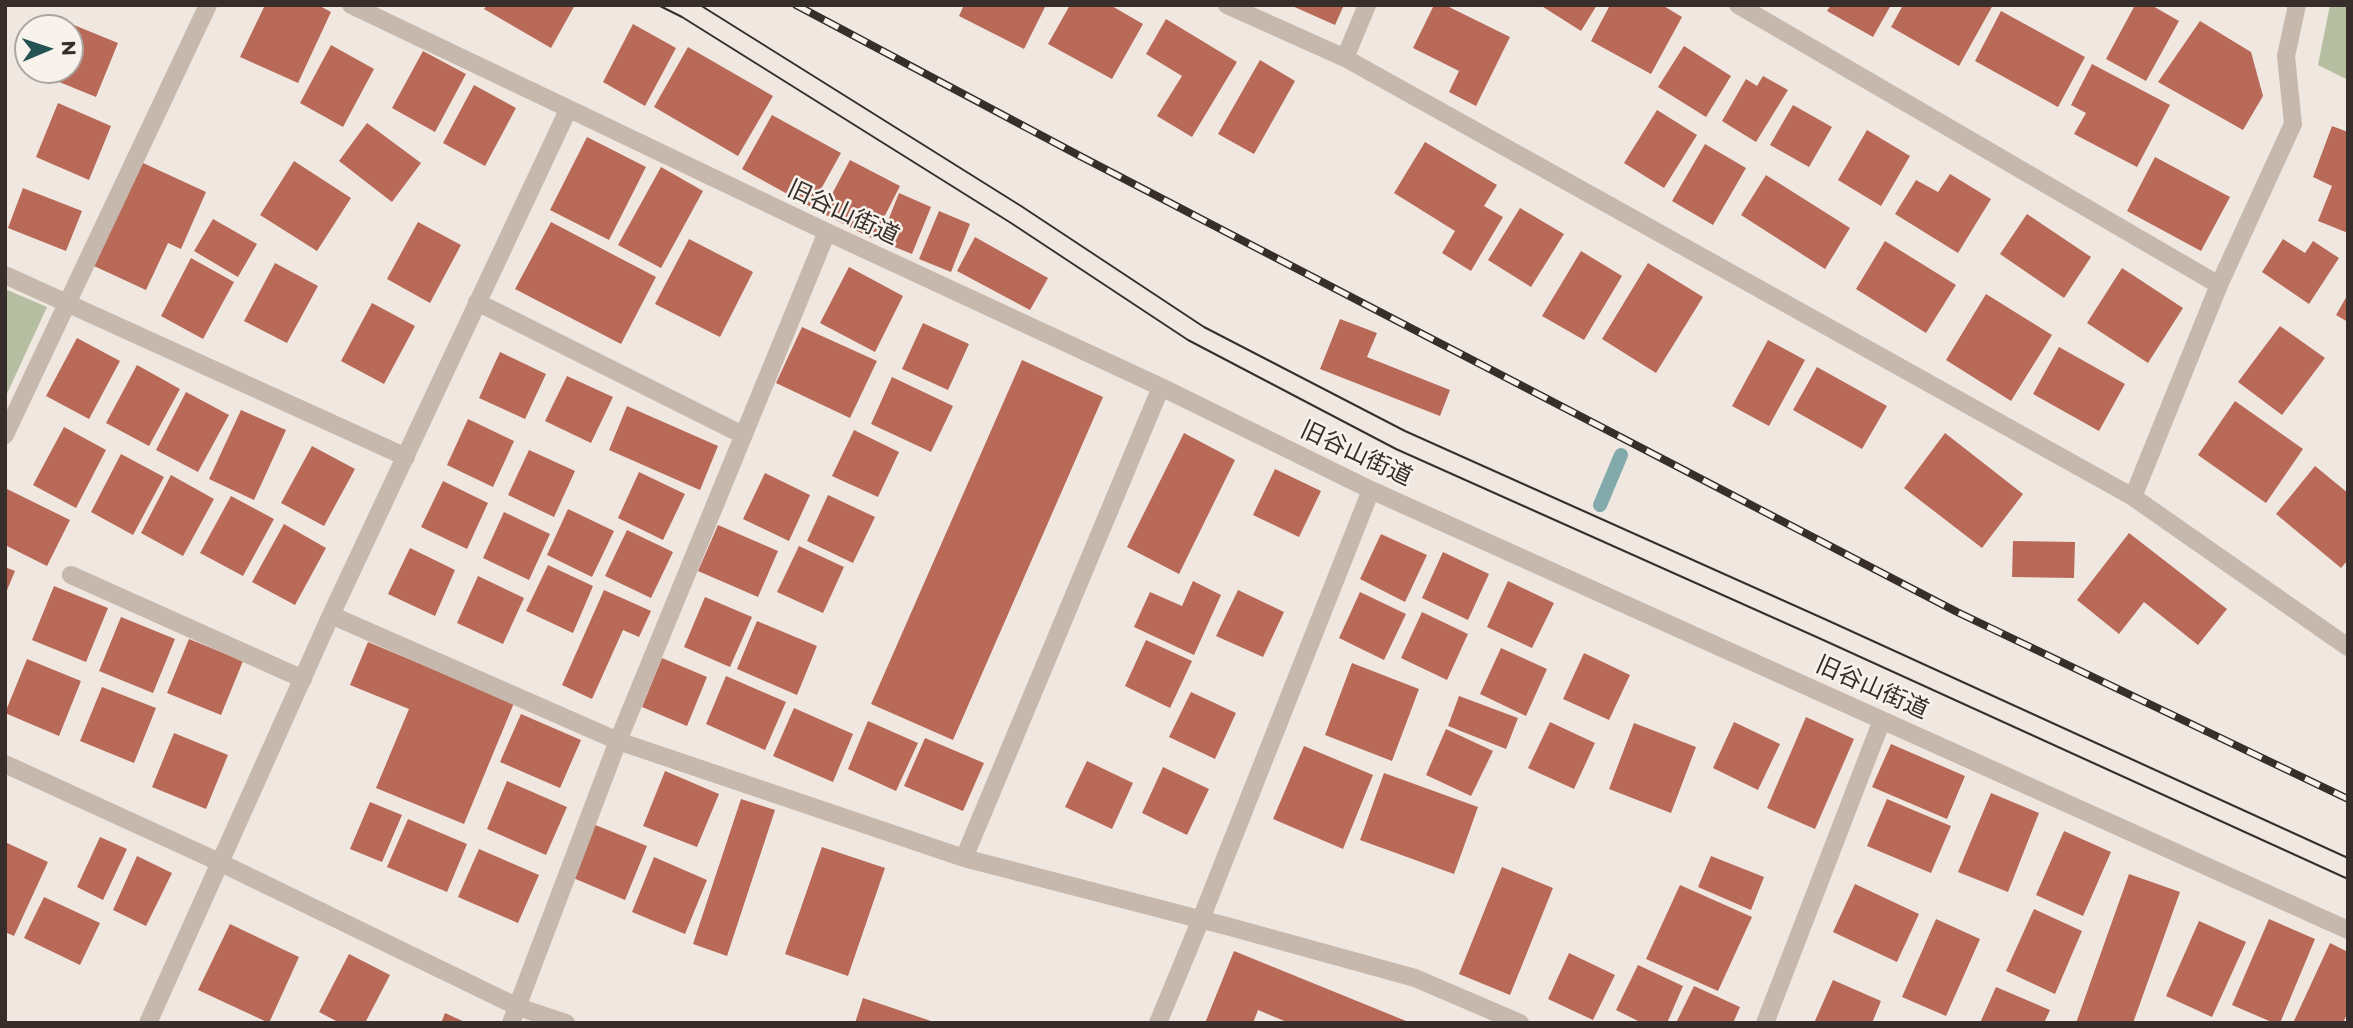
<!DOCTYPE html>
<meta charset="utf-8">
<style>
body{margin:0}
#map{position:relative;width:2353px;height:1028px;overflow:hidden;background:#f0e8e0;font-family:Montserrat,sans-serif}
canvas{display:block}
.frame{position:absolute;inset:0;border:7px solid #372e2b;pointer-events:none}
.north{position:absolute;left:14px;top:14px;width:70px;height:70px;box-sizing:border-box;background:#f8f2ec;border:2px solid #aba49f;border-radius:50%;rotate:88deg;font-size:19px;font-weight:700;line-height:28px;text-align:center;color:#372e2b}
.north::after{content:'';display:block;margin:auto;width:24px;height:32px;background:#255354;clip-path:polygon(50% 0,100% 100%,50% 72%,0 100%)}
</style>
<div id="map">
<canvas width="2353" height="1028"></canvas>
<div class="frame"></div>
<div class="north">N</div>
</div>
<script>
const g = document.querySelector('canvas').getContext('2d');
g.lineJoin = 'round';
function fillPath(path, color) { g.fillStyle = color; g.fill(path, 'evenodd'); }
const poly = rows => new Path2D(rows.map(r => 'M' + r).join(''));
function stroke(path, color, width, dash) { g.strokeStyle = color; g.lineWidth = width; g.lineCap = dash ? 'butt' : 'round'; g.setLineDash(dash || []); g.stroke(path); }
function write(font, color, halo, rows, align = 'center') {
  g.font = font + ' Montserrat,"Noto Sans JP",sans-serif'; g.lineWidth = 5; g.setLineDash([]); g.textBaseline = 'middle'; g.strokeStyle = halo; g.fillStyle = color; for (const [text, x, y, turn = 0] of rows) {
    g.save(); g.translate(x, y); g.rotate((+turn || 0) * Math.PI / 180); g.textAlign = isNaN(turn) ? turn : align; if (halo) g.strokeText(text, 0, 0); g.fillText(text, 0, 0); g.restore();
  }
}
const green = poly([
 [2330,5,2348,5,2348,80,2318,65],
 [5,289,47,307,5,398]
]);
const stream = poly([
 [1600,505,1621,455]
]);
const building = poly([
 [265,5,318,5,331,12,298,83,240,57],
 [487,5,575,5,551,48,484,9],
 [964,5,1041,5,1045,7,1024,49,959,16],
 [1070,5,1110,5,1143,24,1112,79,1048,44],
 [1290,5,1344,5,1335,25],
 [1434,5,1445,5,1510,37,1476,106,1449,92,1459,71,1413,48],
 [1540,5,1597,5,1581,31],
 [1610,5,1662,5,1682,17,1651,74,1591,41],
 [1831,5,1891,5,1873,37,1827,11],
 [1903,5,1993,5,1959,66,1891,27],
 [2135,5,2151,5,2179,21,2146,81,2106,59],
 [2001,11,2085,57,2058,107,1975,61],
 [1166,19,1237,62,1192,137,1157,116,1182,76,1146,54],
 [64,21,118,43,96,97,42,75,44,70,70,70,70,28,61,28],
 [2200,21,2251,52,2263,96,2243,130,2158,82],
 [633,24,676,48,645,106,603,82],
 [331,45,374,69,343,127,300,103],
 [1684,46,1731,76,1706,117,1658,87],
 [688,47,773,96,738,156,654,107],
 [423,51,466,74,435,132,392,108],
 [1260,60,1295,81,1254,154,1218,134],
 [2092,64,2170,105,2137,167,2074,134,2086,113,2071,105],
 [1763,76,1788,90,1756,142,1722,121,1746,79,1757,86],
 [474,85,516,108,485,166,443,143],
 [58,103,111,126,89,180,36,157],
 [1793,105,1832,127,1809,167,1770,145],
 [1657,110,1697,135,1664,188,1624,163],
 [772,115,841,153,811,207,742,169],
 [367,123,421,163,392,202,339,161],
 [2332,126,2348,132,2348,233,2318,221,2332,186,2313,177],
 [1867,130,1910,156,1881,206,1838,180],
 [587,137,646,167,609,240,550,210],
 [1425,142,1497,185,1484,206,1503,217,1471,271,1442,253,1455,231,1394,193],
 [1705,144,1746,168,1713,225,1672,201],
 [2155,157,2230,197,2201,251,2127,211],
 [850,160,900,186,873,239,822,213],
 [294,161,351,198,317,251,260,215],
 [141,162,206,192,181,249,168,243,146,290,94,266],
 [661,167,703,191,661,268,618,245],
 [1950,174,1991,199,1958,253,1895,214,1916,180,1938,192],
 [1766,175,1850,228,1825,269,1741,215],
 [23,188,82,211,66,251,8,228],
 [899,193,931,207,912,254,880,241],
 [1520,208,1564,234,1531,287,1488,260],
 [939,211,970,224,951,272,919,259],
 [2027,214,2091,257,2064,298,2000,254],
 [213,219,257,244,238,277,194,251],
 [418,222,461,245,430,303,387,279],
 [551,222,656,277,621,344,515,289],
 [975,237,1048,278,1030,310,957,271],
 [689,239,753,272,720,337,655,304],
 [2283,239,2305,253,2313,241,2339,258,2309,304,2262,272],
 [1885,241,1956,285,1926,333,1856,289],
 [1581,251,1622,276,1584,340,1542,316],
 [191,258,234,282,203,339,161,316],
 [275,263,318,286,287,343,244,321],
 [1648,263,1703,297,1656,373,1602,339],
 [849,267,903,296,875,352,820,323],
 [2122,268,2183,308,2148,363,2087,323],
 [1986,294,2052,335,2011,401,1946,360],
 [2348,294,2348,322,2336,315],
 [372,303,415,326,384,384,341,361],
 [1340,319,1377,333,1367,357,1450,390,1440,416,1320,369],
 [923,323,969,344,948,390,902,369],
 [2280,326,2325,358,2282,415,2238,382],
 [802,327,877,361,850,418,776,383],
 [77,338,120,361,89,419,46,396],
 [1768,340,1805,360,1769,426,1732,406],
 [2059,347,2125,384,2099,431,2033,394],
 [500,352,546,374,525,419,479,398],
 [1022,360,1103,397,953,740,871,704],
 [137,365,180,389,149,446,106,423],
 [1817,367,1887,406,1862,449,1793,410],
 [567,376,613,397,591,443,545,421],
 [892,377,953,406,931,452,871,424],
 [186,392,229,415,198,472,156,450],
 [2235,401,2303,449,2266,503,2198,455],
 [627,406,718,446,700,490,609,450],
 [241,410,286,430,254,500,209,479],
 [468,419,514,441,493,487,447,465],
 [64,427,106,450,76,508,33,485],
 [854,430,899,452,878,497,832,476],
 [1184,433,1235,460,1179,574,1127,547],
 [1945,433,2023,494,1982,548,1904,488],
 [312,446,355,469,324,526,281,503],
 [529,450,575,471,554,517,508,495],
 [121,454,164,477,133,535,91,512],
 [2315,466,2348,493,2348,560,2341,568,2276,514],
 [1275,469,1321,491,1299,537,1253,515],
 [639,472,685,494,663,540,618,518],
 [765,473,810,495,789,541,743,519],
 [171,475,214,499,183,556,141,533],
 [443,481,488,503,467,549,421,527],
 [5,488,70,520,47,566,5,545],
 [828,495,875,517,853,563,807,541],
 [231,496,274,519,243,576,200,553],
 [568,509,614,531,592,577,547,555],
 [504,512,550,534,529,580,483,558],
 [284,524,326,548,295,605,252,582],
 [718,525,778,551,758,597,698,571],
 [627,530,673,552,651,598,605,576],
 [2129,533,2227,609,2198,645,2144,602,2119,634,2077,600],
 [1381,534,1427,555,1405,602,1360,579],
 [2013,541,2075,542,2074,578,2012,577],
 [799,546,844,567,823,613,777,592],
 [410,548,455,570,435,616,388,594],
 [1443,552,1489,574,1468,620,1422,598],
 [548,565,593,586,573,633,526,611],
 [5,567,15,571,5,595],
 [478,576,524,598,503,644,457,623],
 [1193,581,1221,595,1194,655,1134,627,1150,592,1182,606],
 [1508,581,1554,603,1532,648,1487,627],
 [54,586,108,608,86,662,32,640],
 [604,590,651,611,639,637,623,630,592,699,562,685],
 [1238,590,1284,612,1263,657,1216,636],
 [1360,592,1406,614,1384,660,1339,638],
 [705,597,752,617,730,667,684,647],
 [1422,612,1468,634,1447,680,1401,658],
 [121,617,175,639,153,693,99,671],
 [757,621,817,646,797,695,737,669],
 [189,639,243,661,221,715,167,693],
 [1146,640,1192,661,1170,708,1125,686],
 [368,642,514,703,464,824,376,788,409,709,350,685],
 [1501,648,1547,669,1526,716,1480,694],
 [1584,653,1630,675,1609,720,1563,699],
 [662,658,707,677,687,726,642,707],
 [27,659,81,681,59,736,5,713],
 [1352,663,1419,689,1392,761,1325,735],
 [726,676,786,702,765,750,706,724],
 [102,687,156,708,134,763,80,741],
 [1191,692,1236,713,1215,759,1169,737],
 [1459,696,1518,718,1506,749,1448,726],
 [794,708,853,734,833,782,773,756],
 [521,714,581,740,560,788,500,762],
 [1806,717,1854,739,1815,829,1767,808],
 [868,721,918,743,896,791,848,769],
 [1550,722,1595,743,1574,789,1528,768],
 [1734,722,1780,744,1758,790,1713,768],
 [1634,723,1696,747,1671,813,1609,789],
 [1446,729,1493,751,1471,796,1426,775],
 [174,733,228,755,206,809,152,787],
 [925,738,984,763,963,811,904,786],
 [1891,744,1965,776,1947,819,1872,787],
 [1304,746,1373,775,1343,849,1273,819],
 [1087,761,1133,783,1112,829,1065,807],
 [1163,767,1209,789,1187,835,1142,813],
 [665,771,719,794,697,847,643,826],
 [1384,773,1478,807,1454,874,1360,840],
 [507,781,567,807,546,855,487,829],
 [1991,793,2039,813,2008,892,1958,872],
 [741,799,775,810,727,956,693,944],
 [1887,799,1951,826,1931,873,1867,846],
 [370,802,402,815,382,862,350,849],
 [408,819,467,844,447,892,387,867],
 [593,824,647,846,625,900,571,877],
 [2064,831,2111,852,2083,916,2036,895],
 [100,837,127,849,103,900,77,887],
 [5,842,48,862,14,936,5,932],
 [822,847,885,868,848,976,785,954],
 [479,849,539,875,518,923,458,897],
 [137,856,172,873,146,926,113,910],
 [1711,856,1764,877,1751,910,1698,887],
 [654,857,707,880,685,934,632,912],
 [1502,867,1553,888,1510,995,1459,974],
 [2129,874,2180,892,2133,1023,2076,1023],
 [1855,884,1919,914,1897,962,1833,932],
 [1680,885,1752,917,1718,991,1646,959],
 [44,897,100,923,80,965,24,938],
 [2034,909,2082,931,2055,994,2006,971],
 [1936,919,1980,939,1946,1016,1902,997],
 [2269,919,2315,939,2280,1023,2274,1023,2232,1005],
 [2199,921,2246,942,2212,1017,2166,996],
 [230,924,299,957,269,1023,198,990],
 [2330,943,2348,952,2348,1012,2343,1023,2293,1023],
 [1234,951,1411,1023,1289,1023,1258,1010,1253,1023,1205,1023],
 [1569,953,1615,975,1593,1020,1548,999],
 [349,954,390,975,365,1023,340,1023,319,1012],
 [1638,965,1683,986,1667,1023,1642,1023,1616,1010],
 [1833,980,1881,1001,1872,1023,1814,1023],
 [1694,986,1740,1007,1733,1023,1676,1023],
 [1996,987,2050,1010,2044,1023,1980,1023],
 [863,998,934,1022,934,1023,855,1023],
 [445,1013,467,1023,441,1023]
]);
const minor = poly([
 [351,5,827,232,1161,387,1371,490,2348,930],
 [1227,5,1345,58,2133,497,2348,647],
 [1738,5,2219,285],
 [1345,58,1367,5],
 [5,275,406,457],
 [477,302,743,435],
 [5,435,208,5],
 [2133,497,2219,285,2293,124,2286,56,2297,5],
 [71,575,303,679],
 [331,615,618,741,964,858,1234,928,1415,978,1520,1023],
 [5,764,219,862,518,1007,566,1023],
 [964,858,1161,387],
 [148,1023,331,615,568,110],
 [511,1023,618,741,827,232],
 [1158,1023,1201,919,1371,490],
 [1765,1023,1882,720]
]);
const tram = poly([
 [658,5,682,17,1011,223,1188,340,1396,449,1821,639,2348,879],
 [700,5,1021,206,1204,327,1405,431,1829,621,2348,858]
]);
const rail = poly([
 [796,5,1080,156,1957,612,2348,799]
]);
const streetNames = [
 ["旧谷山街道",843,213,25],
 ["旧谷山街道",1356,454,25],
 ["旧谷山街道",1872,688,24]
];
fillPath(green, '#b6bea2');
stroke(stream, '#83aaaa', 14);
fillPath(building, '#b86957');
stroke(minor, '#c7b8ad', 18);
stroke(tram, '#372e2b', 2);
stroke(rail, '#372e2b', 8);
stroke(rail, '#f8f2ec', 5, [16]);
write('24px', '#372e2b', '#f8f2ec', streetNames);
</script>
